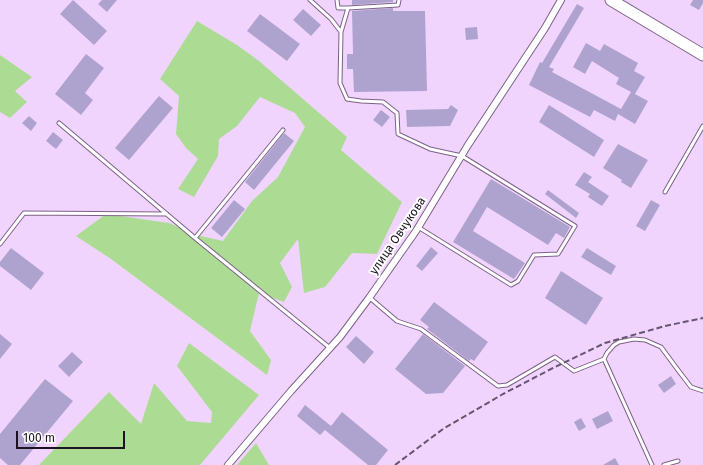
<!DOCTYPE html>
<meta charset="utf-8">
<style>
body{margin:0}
#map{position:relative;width:703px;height:465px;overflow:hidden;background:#f1d4fe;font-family:"Fira Sans",sans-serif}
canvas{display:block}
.scale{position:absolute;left:16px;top:431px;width:109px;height:18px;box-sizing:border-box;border:2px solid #1d1221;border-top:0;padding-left:5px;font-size:12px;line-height:14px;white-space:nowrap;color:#1d1221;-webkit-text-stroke:3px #fff;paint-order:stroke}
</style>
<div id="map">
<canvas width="703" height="465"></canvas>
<div class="scale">100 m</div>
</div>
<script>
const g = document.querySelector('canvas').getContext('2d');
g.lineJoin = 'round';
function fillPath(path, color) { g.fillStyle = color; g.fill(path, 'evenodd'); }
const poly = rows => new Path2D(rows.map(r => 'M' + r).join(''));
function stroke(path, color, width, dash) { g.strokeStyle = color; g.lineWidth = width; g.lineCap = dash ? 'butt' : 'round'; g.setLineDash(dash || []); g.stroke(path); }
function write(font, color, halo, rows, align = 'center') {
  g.font = font + ' "Fira Sans",sans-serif'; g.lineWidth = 4; g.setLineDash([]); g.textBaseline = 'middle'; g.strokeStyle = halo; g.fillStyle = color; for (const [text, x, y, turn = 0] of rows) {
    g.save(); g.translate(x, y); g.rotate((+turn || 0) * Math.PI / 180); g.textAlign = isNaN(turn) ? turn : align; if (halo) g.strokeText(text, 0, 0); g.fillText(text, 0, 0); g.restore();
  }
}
const green = poly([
 [197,21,237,45,259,61,347,137,341,150,402,202,377,254,352,253,325,287,304,293,298,239,280,263,292,287,284,302,259,293,250,331,271,360,267,375,111,259,76,236,106,214,169,223,197,235,223,241,252,201,278,177,305,127,295,113,260,97,237,126,219,139,218,156,194,197,178,189,198,159,186,148,176,134,179,96,160,79],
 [0,55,32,77,15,91,27,102,10,118,0,112],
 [189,343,259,395,200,465,39,465,109,392,141,424,154,383,187,421,211,423,212,412,177,366],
 [256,443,269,465,237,465]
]);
const building = poly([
 [73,0,107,31,94,45,60,14],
 [102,0,117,0,107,12,98,4],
 [352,0,393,0,393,2,352,5],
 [693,0,703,0,703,3,699,10,690,5],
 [577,4,584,8,549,67,554,69,552,72,621,109,631,92,616,84,619,78,592,61,585,74,573,67,586,43,600,51,604,44,638,63,634,71,645,77,635,94,633,93,648,101,635,124,618,114,615,121,594,110,590,117,529,85,540,62,542,63],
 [393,8,393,11,425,11,427,91,354,92,353,69,347,69,347,54,353,54,352,11],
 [303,9,321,25,311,36,293,20],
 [260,14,300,44,287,61,247,31],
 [477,27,478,39,466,40,465,28],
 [86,54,104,68,85,93,93,100,81,115,55,94],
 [159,96,173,108,129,160,115,148],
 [451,105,458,110,450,126,407,127,406,110,448,109],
 [549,105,604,140,594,157,539,122],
 [381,110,390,117,382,127,373,120],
 [29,116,37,123,31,131,22,123],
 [53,132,63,140,56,149,46,141],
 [284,133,294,141,254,190,245,182],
 [618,144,648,160,631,188,621,182,622,180,603,168],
 [584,172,592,177,588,182,609,196,602,206,588,197,590,194,575,185],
 [491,179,570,227,564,238,556,233,548,245,487,207,473,231,525,263,514,279,453,242],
 [548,190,579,213,576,218,545,194],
 [234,200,245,209,222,237,211,228],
 [651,200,660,205,645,231,636,226],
 [431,247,438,253,422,271,416,266],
 [11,248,44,273,31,290,0,266,0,262],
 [587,248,616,266,611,275,581,257],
 [561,271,603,298,586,325,545,298],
 [434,302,488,342,474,361,471,359,469,361,427,329,429,327,420,320],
 [0,334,12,344,0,359],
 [423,334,465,366,443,393,426,394,395,369],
 [356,336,374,352,364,364,346,347],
 [72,352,83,362,69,377,58,366],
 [671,376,676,384,664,393,658,385],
 [45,379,73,401,20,465,8,465,0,458,0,434],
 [305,405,331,426,342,412,388,450,376,465,368,465,325,430,320,435,297,416],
 [608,411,613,421,597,429,592,419],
 [581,418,586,427,579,431,574,422],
 [615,458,619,465,603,465]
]);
const service = poly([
 [310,0,331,19,341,32,340,83,347,99,361,101,383,102,397,113,398,134,430,149,462,156,575,226,558,254,534,255,518,281,511,285,418,227],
 [337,0,338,8,348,8,398,5,399,0],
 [341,32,348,8],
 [59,123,195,238],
 [283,130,195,238,330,348],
 [665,192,703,126],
 [0,244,24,213,167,214],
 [370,298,397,321,421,329,498,386,507,385,555,357,574,371,604,359],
 [652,465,604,359,607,353,614,345,619,342,634,339,645,340,661,347,678,370,691,387,703,391],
 [664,465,678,461]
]);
const minor = poly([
 [228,465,291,391,340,337,369,298,416,231,468,145,545,28,561,0]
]);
const trunk = poly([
 [611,0,703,55]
]);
const rail = poly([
 [395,465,443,429,503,394,553,368,605,343,665,326,703,318]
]);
const streetNames = [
 ["улица Овчукова",398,236,-56]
];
fillPath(green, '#acdc94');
fillPath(building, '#aea3cf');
stroke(service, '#7c6287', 5);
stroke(minor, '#7c6287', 8);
stroke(trunk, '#7c6287', 13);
stroke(service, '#fff', 3);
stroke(minor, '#fff', 6);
stroke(trunk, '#fff', 11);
stroke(rail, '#67566e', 2, [6, 3]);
write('12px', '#1d1221', '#fff', streetNames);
</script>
